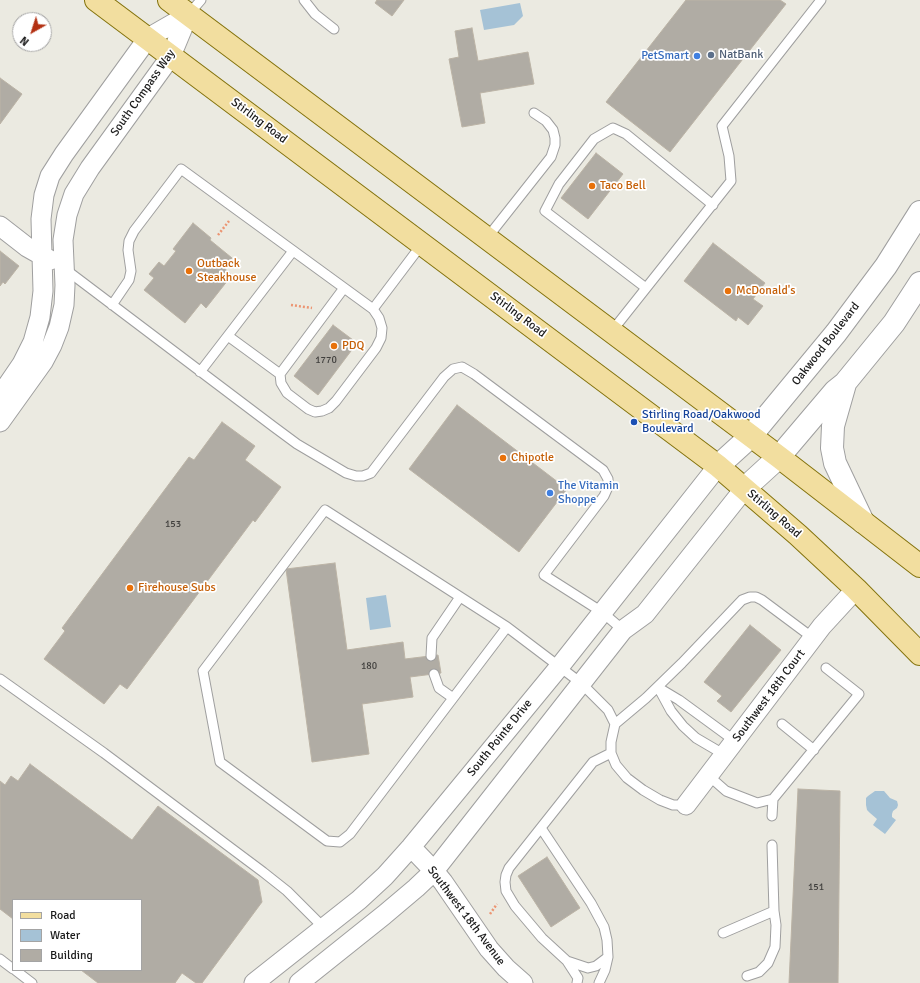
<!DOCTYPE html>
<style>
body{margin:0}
#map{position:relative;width:920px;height:983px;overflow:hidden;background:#ebeae1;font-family:Signika,sans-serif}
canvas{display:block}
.legend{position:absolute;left:12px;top:899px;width:130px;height:72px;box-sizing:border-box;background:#fff;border:1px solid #a4a4a4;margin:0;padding:5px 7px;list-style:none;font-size:12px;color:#1b1b1b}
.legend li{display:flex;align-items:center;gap:8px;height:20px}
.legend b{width:20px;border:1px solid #a4a4a4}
.north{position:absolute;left:12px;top:12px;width:40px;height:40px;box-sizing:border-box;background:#fff;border:1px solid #a4a4a4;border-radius:50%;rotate:219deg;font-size:11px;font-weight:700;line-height:16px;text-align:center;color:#1b1b1b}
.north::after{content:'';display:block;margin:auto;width:14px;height:18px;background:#b33012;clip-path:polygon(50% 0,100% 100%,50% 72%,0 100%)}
</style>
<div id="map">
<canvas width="920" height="983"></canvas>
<ul class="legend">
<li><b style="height:5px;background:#f2de9f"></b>Road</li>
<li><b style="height:11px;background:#a5c2d6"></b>Water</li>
<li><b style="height:11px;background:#b0aca4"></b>Building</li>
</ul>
<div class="north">N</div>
</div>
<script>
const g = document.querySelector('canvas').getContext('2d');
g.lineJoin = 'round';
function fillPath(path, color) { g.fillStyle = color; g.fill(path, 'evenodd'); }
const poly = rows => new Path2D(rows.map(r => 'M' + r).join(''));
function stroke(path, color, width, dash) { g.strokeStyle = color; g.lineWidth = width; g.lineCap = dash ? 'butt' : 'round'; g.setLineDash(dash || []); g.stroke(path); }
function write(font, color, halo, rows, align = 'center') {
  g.font = font + ' Signika,sans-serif'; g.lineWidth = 3.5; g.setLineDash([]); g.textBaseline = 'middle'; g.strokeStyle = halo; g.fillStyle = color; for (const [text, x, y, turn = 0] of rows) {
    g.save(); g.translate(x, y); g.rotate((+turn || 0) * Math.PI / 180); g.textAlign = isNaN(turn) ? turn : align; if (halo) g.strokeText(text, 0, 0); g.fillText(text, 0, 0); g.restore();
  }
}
const water = poly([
 [520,3,523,16,514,25,484,30,480,10],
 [386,595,391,627,370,630,366,598],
 [875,791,884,791,890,798,897,801,898,805,897,808,893,811,892,814,892,817,896,820,885,834,873,825,877,819,870,813,867,810,866,805,866,798,868,796]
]);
const building = poly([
 [377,0,404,0,392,16,375,3,377,0],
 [686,0,780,0,786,4,670,152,606,102,686,0],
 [472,28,478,61,528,52,534,84,480,93,485,123,462,127,449,59,459,57,455,31,472,28],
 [0,78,22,94,0,124,0,78],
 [596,153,623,174,588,219,561,198,596,153],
 [193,223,211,238,210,240,232,258,224,268,232,275,206,308,201,303,185,323,144,290,154,278,149,274,159,262,164,266,176,251,173,249,193,223],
 [713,243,765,283,753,299,763,306,748,325,738,317,736,321,684,281,713,243],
 [0,251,19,266,5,284,3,282,0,286,0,251],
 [333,325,357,343,318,395,294,376,333,325],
 [457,405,567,489,519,552,409,469,457,405],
 [222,422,255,446,245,460,281,487,255,522,253,520,127,689,120,684,104,704,44,659,65,631,62,628,189,457,194,460,222,422],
 [335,563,347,650,403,642,405,659,438,655,441,673,410,677,413,697,362,704,369,754,312,762,286,569,335,563],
 [750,625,781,650,731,712,717,701,722,696,704,682,750,625],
 [30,764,132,840,158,806,258,880,262,902,202,983,196,983,182,973,175,983,98,983,81,970,141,970,141,900,13,900,13,919,0,909,0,781,5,785,11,776,18,781,30,764],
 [798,789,840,791,838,983,789,983,798,789],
 [547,857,580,908,551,927,518,876,547,857]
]);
const path = poly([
 [218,235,229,221],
 [291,305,312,308],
 [490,914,497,904]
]);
const service = poly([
 [304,0,315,14,334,29],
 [188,15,201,0],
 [487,238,551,157,555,145,555,138,553,130,546,121,534,113],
 [65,269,274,427,297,444,346,473,356,476,363,476,371,473,444,377,453,369,462,367,474,374,603,470,608,479,608,487,604,496,544,575,602,612,623,630],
 [344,288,280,374,281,383,287,393,308,409,315,412,322,411,329,408,336,401,376,348,381,338,382,328,379,318,373,309],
 [646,288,545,211,559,184,594,139,613,128,626,134,713,205],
 [112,305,129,280,131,271,128,250,129,241,134,231,181,169,373,309,422,244],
 [612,331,731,181,729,156,722,126,821,0],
 [228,336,280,374],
 [200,372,293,251],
 [507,627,350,834,340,842,327,841,220,762,203,671,325,510,507,627,581,683,608,710,615,724,611,742,611,753,616,765,627,778,643,790,660,800,673,805,686,805],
 [431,656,432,638,460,597],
 [434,674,439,688,453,698],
 [0,679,104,753,263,872,287,891,324,928],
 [658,687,671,711,683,726,696,738,725,755],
 [659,688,679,700,735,741],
 [615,724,646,698,682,663,742,600,750,597,756,597,762,600,813,638],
 [782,724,814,750],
 [709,776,726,791,757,803,773,799],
 [772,816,773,799,859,694,826,668],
 [541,828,591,903,604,927,607,940,608,957,605,970,599,983],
 [723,933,774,911],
 [608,957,596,966,588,968,567,961,542,938,515,906,506,891,505,882,506,875,509,868,593,762,611,753],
 [0,959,13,969],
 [567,961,578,978,577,983],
 [15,970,32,983],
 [747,976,759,972,768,963,775,947,776,925,774,911,772,845]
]);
const minor = poly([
 [0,226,27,247,50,260],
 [0,396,22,364,33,342,40,317,43,291,41,219,44,195,50,176,64,154,148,38,188,15],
 [0,422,43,362,52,345,59,327,64,305,65,285,63,240,67,215,74,194,90,168,171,56,188,15],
 [686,805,822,626,856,589],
 [411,847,434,871,443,882,489,949,506,968,523,983],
 [254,983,359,900,385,876,411,847,560,666,718,466],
 [299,983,384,915,416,888,434,871,623,630,645,614,745,488]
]);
const tertiary = poly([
 [845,384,833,426,832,448,835,463,863,522],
 [718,466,750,437,836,333,886,266,920,212],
 [745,488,779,457,835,391,845,383,894,323,920,283]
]);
const primary = poly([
 [96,0,718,466,798,535,856,589,920,654],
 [169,0,779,457,920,566]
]);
const markers = [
 [711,55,4,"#5c6f8a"],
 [697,56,4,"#3f7fe0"],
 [592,186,4,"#e8710a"],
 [189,271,4,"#e8710a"],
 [728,291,4,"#e8710a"],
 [334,346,4,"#e8710a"],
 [634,422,4,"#1a4fb4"],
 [503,458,4,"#e8710a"],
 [550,493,4,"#3f7fe0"],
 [130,588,4,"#e8710a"]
];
const numberNames = [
 ["1770",326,360],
 ["153",173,524],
 ["180",369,666],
 ["151",816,887]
];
const serviceNames = [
 ["NatBank",719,55]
];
const shopNames = [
 ["PetSmart",689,56],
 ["The Vitamin",558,486,"left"],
 ["Shoppe",558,500,"left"]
];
const streetNames = [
 ["South Compass Way",143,93,-55],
 ["Stirling Road",259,121,37],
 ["Stirling Road",518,315,37],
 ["Oakwood Boulevard",826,344,-52],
 ["Stirling Road",774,514,41],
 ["Southwest 18th Court",769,696,-53],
 ["South Pointe Drive",500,738,-51],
 ["Southwest 18th Avenue",466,916,53]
];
const foodNames = [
 ["Taco Bell",600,186],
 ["Outback",197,264],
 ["Steakhouse",197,278],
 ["McDonald's",736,291],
 ["PDQ",342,346],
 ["Chipotle",511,458],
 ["Firehouse Subs",138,588]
];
const transitNames = [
 ["Stirling Road/Oakwood",642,415],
 ["Boulevard",642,429]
];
fillPath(water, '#a5c2d6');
fillPath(building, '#b0aca4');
stroke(building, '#bbb3a5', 1);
stroke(service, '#9f9f9f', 11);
stroke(minor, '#9f9f9f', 21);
stroke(tertiary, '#9f9f9f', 24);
stroke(primary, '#84730d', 24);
stroke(path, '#ec9572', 2.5, [2, 2]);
stroke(service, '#fff', 9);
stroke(minor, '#fff', 19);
stroke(tertiary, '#fff', 22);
stroke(primary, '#f2de9f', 22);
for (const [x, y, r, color] of markers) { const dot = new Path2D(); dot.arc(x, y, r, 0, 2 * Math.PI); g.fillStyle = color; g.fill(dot); stroke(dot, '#fff', 1.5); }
write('10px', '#403f3d', null, numberNames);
write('12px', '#4e5e75', '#fff', serviceNames, 'left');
write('12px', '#366cbe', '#fff', shopNames, 'right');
write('12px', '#1b1b1b', '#fff', streetNames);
write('12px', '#c56008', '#fff', foodNames, 'left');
write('12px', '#164399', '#fff', transitNames, 'left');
</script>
